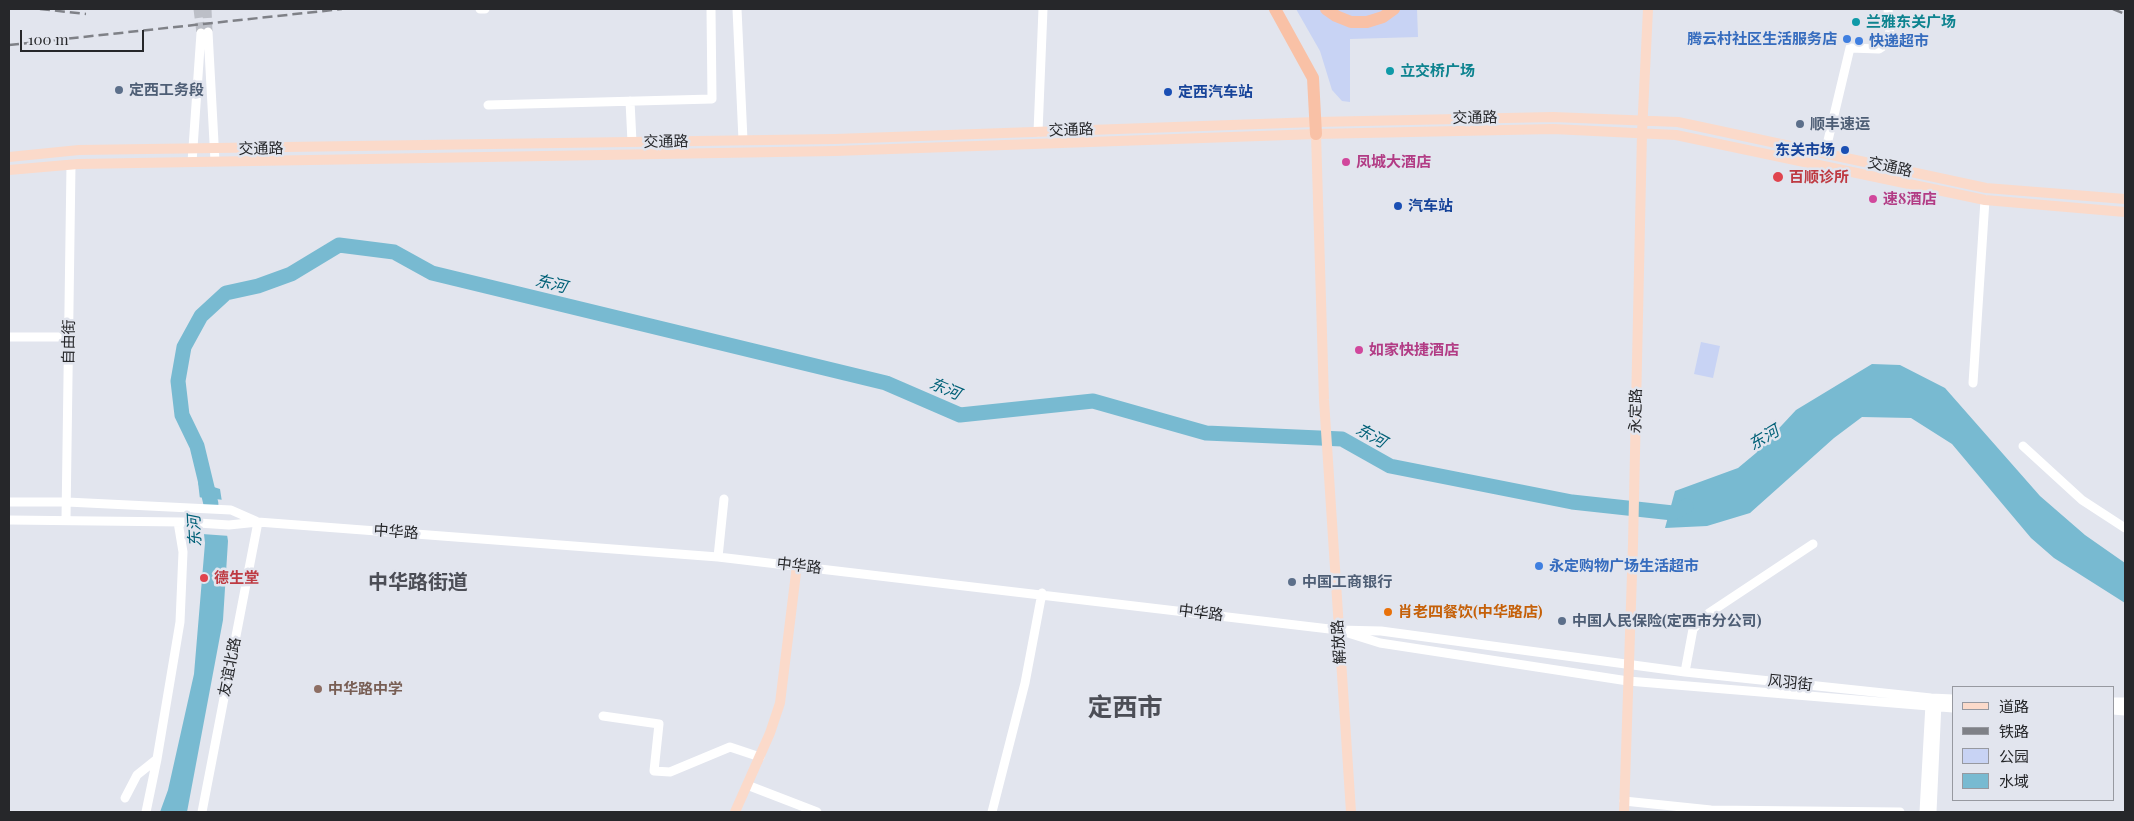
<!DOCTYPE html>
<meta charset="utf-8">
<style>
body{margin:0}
#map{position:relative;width:2134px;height:821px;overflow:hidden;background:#e2e5ee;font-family:"Playfair Display","Noto Sans SC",serif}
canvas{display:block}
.frame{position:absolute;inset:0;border:10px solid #26272a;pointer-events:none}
.legend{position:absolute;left:1952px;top:686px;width:162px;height:115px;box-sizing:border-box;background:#e2e5ee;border:1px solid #9799a0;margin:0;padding:6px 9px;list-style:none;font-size:15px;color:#26272a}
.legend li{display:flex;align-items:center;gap:10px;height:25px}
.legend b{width:25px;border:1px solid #9799a0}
.scale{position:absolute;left:20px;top:30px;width:124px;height:22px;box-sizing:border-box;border:2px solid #26272a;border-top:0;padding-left:6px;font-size:15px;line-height:18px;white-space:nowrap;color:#26272a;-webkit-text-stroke:4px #e2e5ee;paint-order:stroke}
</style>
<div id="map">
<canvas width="2134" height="821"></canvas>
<div class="frame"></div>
<ul class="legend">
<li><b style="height:6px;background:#fbdaca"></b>道路</li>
<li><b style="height:6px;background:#7f8187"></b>铁路</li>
<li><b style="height:14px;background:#c8d3f4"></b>公园</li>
<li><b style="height:14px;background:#78bad1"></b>水域</li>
</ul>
<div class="scale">100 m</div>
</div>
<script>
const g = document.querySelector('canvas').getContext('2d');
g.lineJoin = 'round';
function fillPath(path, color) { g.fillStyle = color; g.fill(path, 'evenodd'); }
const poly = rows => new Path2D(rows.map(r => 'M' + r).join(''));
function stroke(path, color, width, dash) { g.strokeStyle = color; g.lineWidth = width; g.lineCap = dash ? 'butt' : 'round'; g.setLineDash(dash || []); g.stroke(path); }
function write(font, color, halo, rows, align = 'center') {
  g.font = font + ' "Playfair Display","Noto Sans SC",serif'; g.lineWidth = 5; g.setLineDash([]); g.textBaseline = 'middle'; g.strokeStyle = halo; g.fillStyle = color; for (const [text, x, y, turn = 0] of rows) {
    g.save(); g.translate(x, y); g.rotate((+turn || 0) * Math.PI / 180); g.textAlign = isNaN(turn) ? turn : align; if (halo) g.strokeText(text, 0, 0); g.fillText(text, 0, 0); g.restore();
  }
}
const green = poly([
 [1296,9,1417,9,1418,37,1350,39,1350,102,1342,101,1332,90,1320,51],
 [1701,342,1720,346,1713,378,1694,374]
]);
const water = poly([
 [1872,364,1900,365,1945,388,2040,496,2085,535,2125,563,2125,603,2054,558,2031,538,1952,444,1911,418,1862,417,1834,438,1750,513,1707,526,1665,528,1675,491,1738,468,1756,453,1796,410],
 [198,482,220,489,228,541,223,620,187,812,160,812,168,790,194,674,205,543]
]);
const pier = poly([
 [197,497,224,500,230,536,202,534]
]);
const river = poly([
 [211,504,197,446,182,415,178,381,184,347,201,316,226,293,258,286,291,274,339,245,394,252,432,273,886,383,960,415,1093,401,1206,433,1342,439,1390,466,1572,502,1673,513,1686,506]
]);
const minorTunnel = poly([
 [198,9,201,33],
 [207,9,208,32]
]);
const minor = poly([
 [480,9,485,9],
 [737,9,743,140],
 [208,32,215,161],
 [630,101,632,142],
 [488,105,712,99,711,9],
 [1038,132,1043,9],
 [1825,153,1850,48,1879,49,1885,45,1890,37,1888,9],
 [192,162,201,33],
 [9,337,69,337],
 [1973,383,1985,200],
 [2023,446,2082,500,2125,528],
 [9,502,67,502,231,510,256,521],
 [66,519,71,165],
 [9,520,183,522,229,525,258,522,718,557,1338,630,1381,631,1685,672,1931,698,1953,699],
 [718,557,724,499],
 [1348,633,1380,643,1628,681,1953,708],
 [1685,672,1693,629,1709,613,1813,544],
 [2113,702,2125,702],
 [2113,710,2125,711],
 [603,716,659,724,654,771,670,772,730,747,760,757],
 [747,785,817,812],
 [125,798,137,775,157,759,180,622,183,552,178,522],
 [1624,801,1711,810,1900,812],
 [146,812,157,759],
 [202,812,258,522],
 [992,812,1025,683,1042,593],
 [1924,812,1930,704],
 [1932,812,1937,703]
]);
const major = poly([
 [1316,134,1324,400,1351,812],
 [9,157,79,150,835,139,1316,122,1553,117,1678,122,1986,188,2125,199],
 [9,170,78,164,835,151,1316,134,1553,129,1676,135,1985,200,2125,212],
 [735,812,770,733,780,703,797,565],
 [1624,812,1633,544,1642,133,1648,9]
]);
const highway = poly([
 [1275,9,1313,78,1316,134],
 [1326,9,1336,16,1351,22,1367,22,1383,17,1394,9]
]);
const rail = poly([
 [40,9,86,14],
 [2113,9,2125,14],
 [9,45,342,9]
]);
const markers = [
 [1856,22,5,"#0f9aa8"],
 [1847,39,5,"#3f7fe0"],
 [1859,41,5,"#3f7fe0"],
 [1390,71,5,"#0f9aa8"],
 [119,90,5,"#5c6f8a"],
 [1168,92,5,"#1a4fb4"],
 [1800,124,5,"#5c6f8a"],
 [1845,150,5,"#1a4fb4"],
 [1346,162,5,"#d1479c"],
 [1778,177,6,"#e0444e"],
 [1873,199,5,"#d1479c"],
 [1398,206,5,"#1a4fb4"],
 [1359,350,5,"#d1479c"],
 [1539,566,5,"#3f7fe0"],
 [204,578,5,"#e0444e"],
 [1292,582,5,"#5c6f8a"],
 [1388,612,5,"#e8710a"],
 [1562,621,5,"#5c6f8a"],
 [318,689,5,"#8d6e63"]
];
const cultureNames = [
 ["兰雅东关广场",1866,22],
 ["立交桥广场",1400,71]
];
const shopNames = [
 ["腾云村社区生活服务店",1837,39,"right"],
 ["快递超市",1869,41],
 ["永定购物广场生活超市",1549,566]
];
const serviceNames = [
 ["定西工务段",129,90],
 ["顺丰速运",1810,124],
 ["中国工商银行",1302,582],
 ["中国人民保险(定西市分公司)",1572,621]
];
const transitNames = [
 ["定西汽车站",1178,92],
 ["东关市场",1835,150,"right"],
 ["汽车站",1408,206]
];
const streetNames = [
 ["交通路",1475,118,-1],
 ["交通路",1071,130,-2],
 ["交通路",666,142,-1],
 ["交通路",261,149,-1],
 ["交通路",1890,167,12],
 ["自由街",69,342,-89],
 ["永定路",1636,411,-89],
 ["中华路",396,532,4],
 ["中华路",799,566,6],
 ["中华路",1201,613,7],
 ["解放路",1339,642,-94],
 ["友谊北路",230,667,-79],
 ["风羽街",1790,683,6]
];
const hotelNames = [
 ["凤城大酒店",1356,162],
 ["速8酒店",1883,199],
 ["如家快捷酒店",1369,350]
];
const healthNames = [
 ["百顺诊所",1789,177],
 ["德生堂",214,578]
];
const foodNames = [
 ["肖老四餐饮(中华路店)",1398,612]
];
const educationNames = [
 ["中华路中学",328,689]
];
const waterNames = [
 ["东河",551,284,14],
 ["东河",945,389,23],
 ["东河",1371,436,29],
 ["东河",1764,438,-31],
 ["东河",195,531,-93]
];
const districtNames = [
 ["中华路街道",418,583]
];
const townNames = [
 ["定西市",1125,708]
];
fillPath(green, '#c8d3f4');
fillPath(water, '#78bad1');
fillPath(pier, '#e2e5ee');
stroke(river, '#78bad1', 15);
stroke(minorTunnel, '#bcbfc7', 9, [9, 4.5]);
stroke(minor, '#fff', 9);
stroke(major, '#fbdaca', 10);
stroke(highway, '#f9c1a6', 12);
stroke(rail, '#7f8187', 2.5, [10, 5]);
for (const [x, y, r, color] of markers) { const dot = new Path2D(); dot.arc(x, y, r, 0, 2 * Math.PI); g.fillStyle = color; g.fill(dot); stroke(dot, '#e2e5ee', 2); }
write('bold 15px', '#0d838f', '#e2e5ee', cultureNames, 'left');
write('bold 15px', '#366cbe', '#e2e5ee', shopNames, 'left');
write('bold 15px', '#4e5e75', '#e2e5ee', serviceNames, 'left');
write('bold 15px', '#164399', '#e2e5ee', transitNames, 'left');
write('15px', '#26272a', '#e2e5ee', streetNames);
write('bold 15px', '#b23c85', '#e2e5ee', hotelNames, 'left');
write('bold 15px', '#be3a42', '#e2e5ee', healthNames, 'left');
write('bold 15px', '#c56008', '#e2e5ee', foodNames, 'left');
write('bold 15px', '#785e54', '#e2e5ee', educationNames, 'left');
write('italic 16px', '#006077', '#e2e5ee', waterNames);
write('bold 20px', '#4c4e56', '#e2e5ee', districtNames);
write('bold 25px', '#4c4e56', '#e2e5ee', townNames);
</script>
